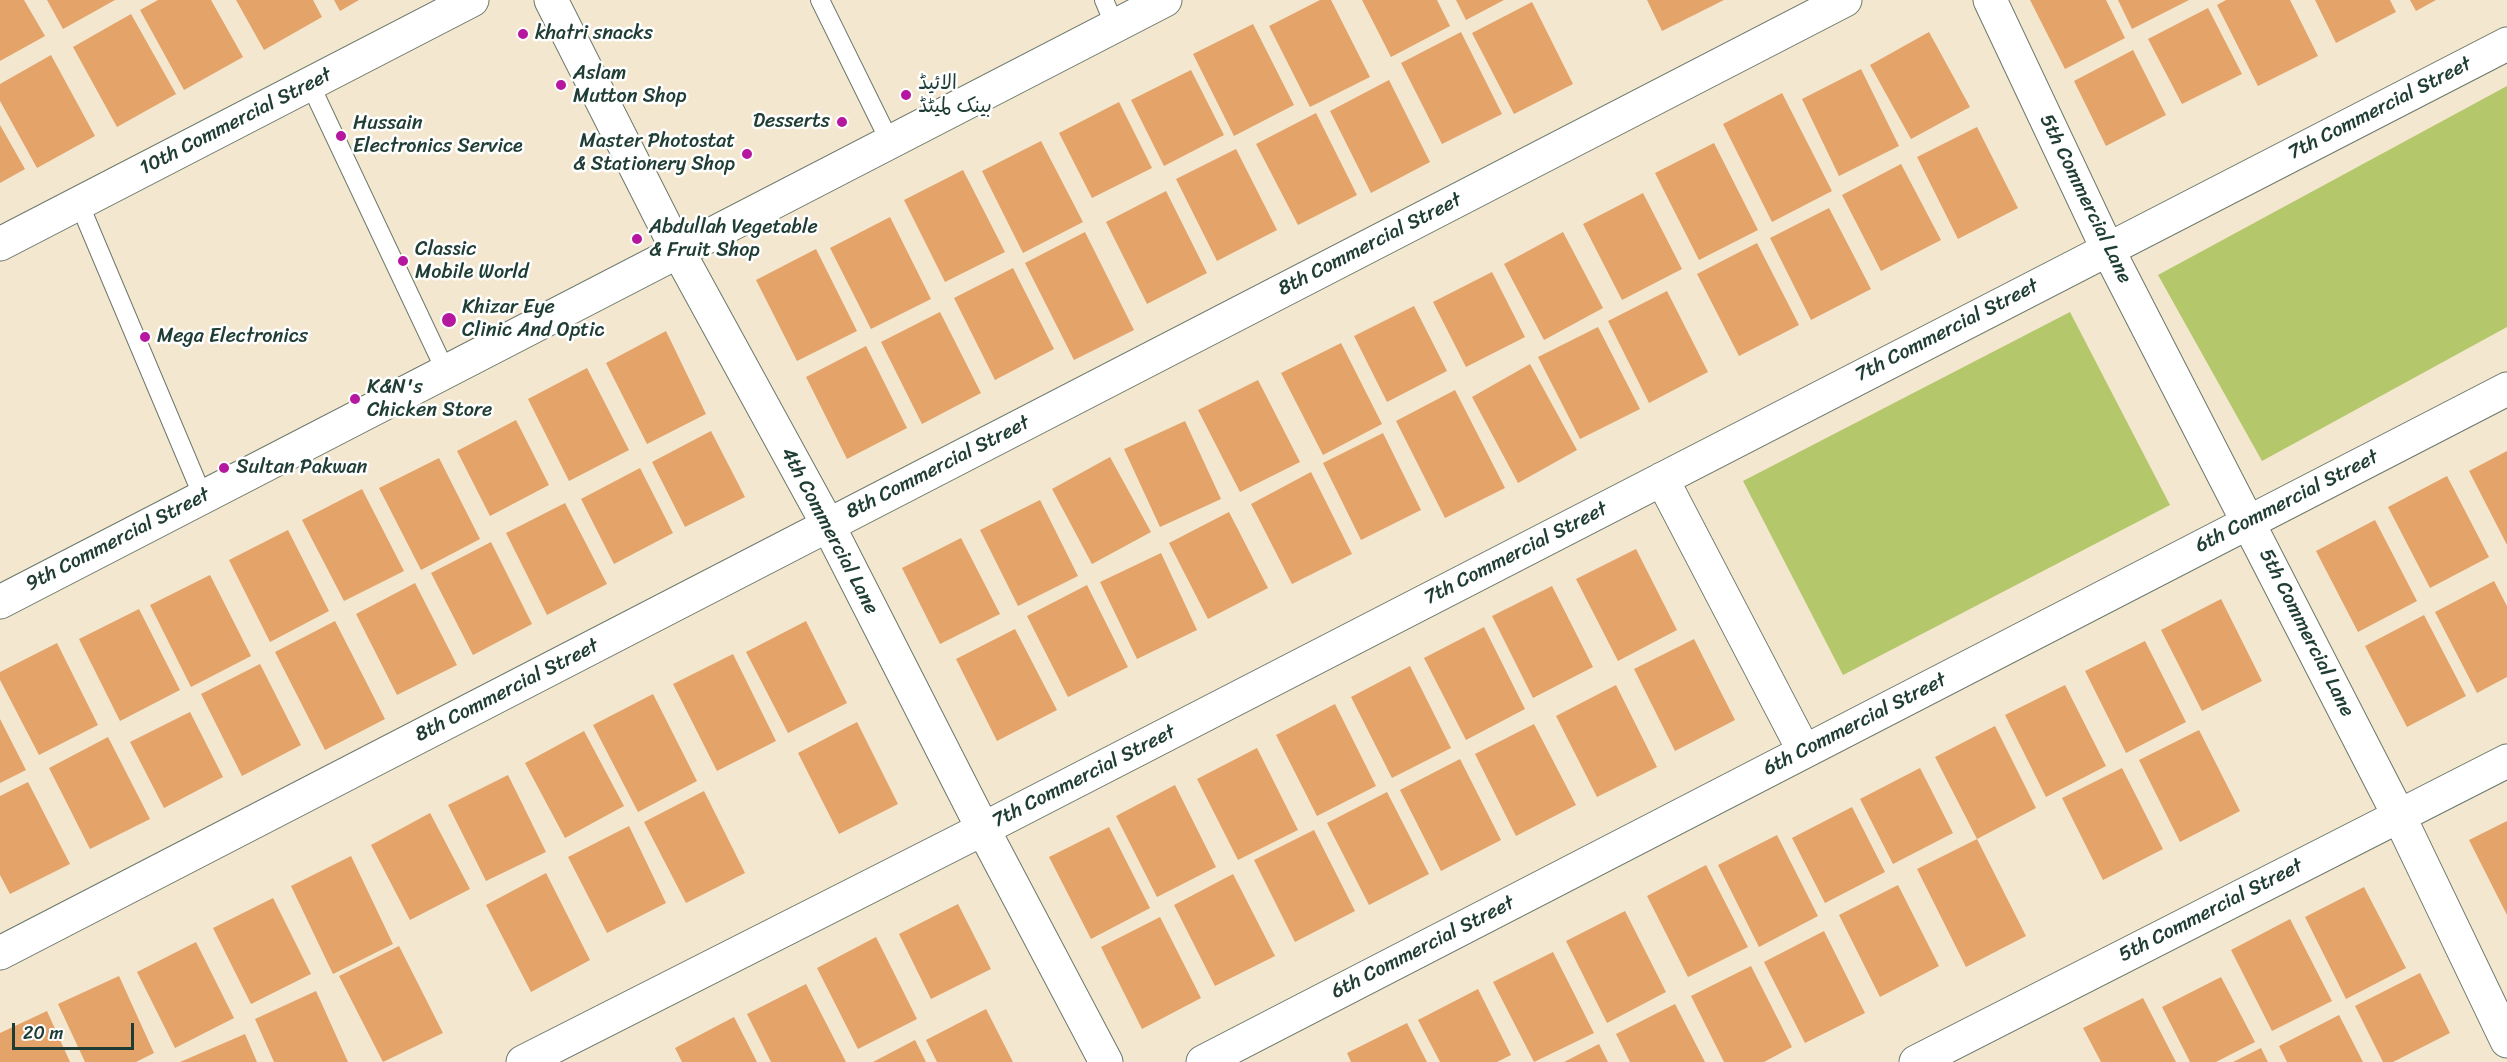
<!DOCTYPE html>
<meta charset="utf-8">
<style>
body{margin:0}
#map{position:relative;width:2507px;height:1062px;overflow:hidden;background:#f4e7cf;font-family:Sriracha,sans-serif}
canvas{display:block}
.scale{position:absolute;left:12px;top:1023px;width:122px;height:27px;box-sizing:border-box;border:3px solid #1f3d34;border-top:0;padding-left:8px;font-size:18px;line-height:21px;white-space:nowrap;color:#1f3d34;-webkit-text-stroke:4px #fff;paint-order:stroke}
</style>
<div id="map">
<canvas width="2507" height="1062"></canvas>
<div class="scale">20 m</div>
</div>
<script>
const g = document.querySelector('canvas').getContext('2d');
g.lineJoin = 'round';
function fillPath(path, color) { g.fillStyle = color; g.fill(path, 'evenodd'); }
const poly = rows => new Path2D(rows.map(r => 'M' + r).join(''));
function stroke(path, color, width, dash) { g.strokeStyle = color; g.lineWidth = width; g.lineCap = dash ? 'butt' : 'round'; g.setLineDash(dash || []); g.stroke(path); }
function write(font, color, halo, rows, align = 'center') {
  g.font = font + ' Sriracha,"Playpen Sans Arabic",sans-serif'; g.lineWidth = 5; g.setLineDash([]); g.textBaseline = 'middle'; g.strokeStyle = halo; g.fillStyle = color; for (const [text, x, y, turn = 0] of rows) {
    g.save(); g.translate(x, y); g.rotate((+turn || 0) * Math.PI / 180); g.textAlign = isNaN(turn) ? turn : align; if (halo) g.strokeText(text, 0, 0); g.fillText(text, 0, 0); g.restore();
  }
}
const green = poly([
 [2507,86,2507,327,2262,461,2158,275],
 [2070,312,2170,505,1843,675,1743,481]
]);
const building = poly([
 [0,0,24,0,45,36,0,61],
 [47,0,115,0,63,29],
 [158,0,211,0,243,57,184,90,140,10],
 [236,0,313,0,322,17,264,50],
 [334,0,359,0,340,11],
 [1320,0,1331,0,1370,77,1310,107,1269,26],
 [1362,0,1437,0,1450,26,1391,57],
 [1456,0,1504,0,1466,20],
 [1647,0,1724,0,1662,31],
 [2030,0,2106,0,2125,38,2065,69],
 [2118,0,2189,0,2132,29],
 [2226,0,2290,0,2318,56,2258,86,2217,5],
 [2315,0,2390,0,2396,12,2336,43],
 [2410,0,2436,0,2416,11],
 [1532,2,1573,84,1514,114,1472,33],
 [2208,8,2242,74,2182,104,2148,39],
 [131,14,176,94,117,127,73,47],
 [1253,24,1294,105,1234,136,1193,54],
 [1461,32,1502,114,1442,144,1401,63],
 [1929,32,1970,107,1911,139,1870,65],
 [2133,50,2166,115,2106,146,2074,81],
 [51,55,95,136,37,168,0,101,0,84],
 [1861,69,1899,146,1839,176,1802,99],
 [1191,70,1224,135,1164,166,1131,100],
 [1389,80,1430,162,1371,193,1330,111],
 [1782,93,1832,191,1772,222,1723,124],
 [1119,102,1152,168,1092,198,1059,133],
 [1316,113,1357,195,1298,225,1256,144],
 [0,125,25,169,0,183],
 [1977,127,2018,208,1958,239,1917,157],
 [1041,141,1083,222,1023,253,982,171],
 [1714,143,1758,230,1699,260,1655,173],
 [1236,149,1277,230,1217,261,1176,179],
 [1901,164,1941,240,1881,271,1842,195],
 [963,170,1005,252,945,282,904,200],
 [1166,191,1207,273,1147,304,1106,222],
 [1643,193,1682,269,1622,300,1583,224],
 [1829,208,1871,289,1811,320,1770,238],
 [890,217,931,299,871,329,830,248],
 [1085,232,1134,330,1074,360,1025,263],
 [1563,232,1603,308,1544,340,1504,264],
 [1757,243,1799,325,1739,356,1697,274],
 [816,249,857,331,797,361,756,280],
 [1013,268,1054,349,995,380,954,298],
 [1492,272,1525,337,1466,367,1433,302],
 [1667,291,1708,372,1649,403,1608,321],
 [1414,306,1447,371,1387,402,1354,336],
 [940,312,981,393,922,424,881,342],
 [1598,327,1640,409,1580,439,1538,357],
 [666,331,706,414,647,444,606,363],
 [1341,343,1382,424,1323,455,1281,373],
 [866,346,907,428,847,459,806,377],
 [1530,364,1577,450,1518,483,1472,397],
 [587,368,629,450,569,481,528,399],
 [1258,380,1300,462,1240,492,1198,410],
 [1455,390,1505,488,1445,518,1396,421],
 [516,420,549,485,490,516,457,451],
 [1185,421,1221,499,1160,527,1124,449],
 [711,431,745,497,685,527,652,462],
 [1383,433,1421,510,1361,540,1323,463],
 [2507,451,2507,545,2469,471],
 [1110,457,1151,532,1092,564,1052,489],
 [439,458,480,539,421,570,379,488],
 [640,468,673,533,614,564,581,499],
 [1311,472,1352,554,1292,584,1251,504],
 [2447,476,2489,557,2430,588,2388,507],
 [362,489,404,571,344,601,302,520],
 [1040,500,1078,576,1018,606,980,530],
 [565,503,607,584,547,615,506,533],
 [1229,512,1268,588,1208,619,1169,543],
 [2375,520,2417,601,2358,632,2316,551],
 [288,530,329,611,270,642,229,560],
 [961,538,1000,614,940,644,902,568],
 [491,542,532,624,473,655,431,573],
 [1636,549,1677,630,1618,661,1576,579],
 [1161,553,1197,630,1137,659,1100,582],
 [210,575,251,656,191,687,150,605],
 [2494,581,2507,606,2507,677,2477,693,2435,612],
 [415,583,457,665,397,695,356,614],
 [1087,585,1128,667,1068,697,1027,616],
 [1552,586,1593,667,1533,698,1492,616],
 [2221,599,2262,681,2202,711,2161,630],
 [139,609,180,690,120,721,79,639],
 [2424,615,2466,696,2407,727,2365,646],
 [335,621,385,719,325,750,275,652],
 [806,621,847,703,788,733,746,652],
 [1484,627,1525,709,1466,740,1424,658],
 [1015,629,1057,710,997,741,956,659],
 [1694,639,1735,720,1675,751,1634,669],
 [2145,641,2186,722,2126,753,2085,671],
 [57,643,98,725,39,755,0,680,0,672],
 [733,654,776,741,717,771,673,684],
 [260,664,301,745,242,776,201,694],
 [1410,666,1451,748,1392,778,1351,697],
 [1616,685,1657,767,1597,797,1556,716],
 [2065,685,2106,766,2046,797,2005,715],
 [653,694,697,781,638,812,593,725],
 [1335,704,1376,786,1317,816,1276,735],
 [190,712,223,777,164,808,130,742],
 [0,719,26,770,0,783],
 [857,722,898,804,839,834,798,753],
 [1534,724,1576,805,1516,836,1475,754],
 [1995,726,2036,808,1977,839,1935,757],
 [2199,730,2240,811,2180,842,2139,760],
 [584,731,624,806,565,838,525,763],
 [108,737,150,819,90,849,49,768],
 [1257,748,1298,830,1238,860,1197,779],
 [1460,759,1501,840,1441,871,1400,790],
 [1920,768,1953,833,1893,864,1860,799],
 [2122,768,2163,849,2103,880,2062,798],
 [508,775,546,852,486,881,448,805],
 [28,782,70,864,10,894,0,875,0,796],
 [1175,785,1216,867,1157,897,1116,816],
 [704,791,745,873,686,903,644,822],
 [1387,792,1429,874,1369,905,1327,823],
 [1852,807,1885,872,1825,903,1792,838],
 [430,813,470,889,410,920,371,845],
 [2507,821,2507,915,2469,840],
 [629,826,666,903,607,933,568,857],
 [1109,827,1150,908,1091,939,1049,857],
 [1314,830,1355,911,1295,942,1254,860],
 [1777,835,1818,916,1759,947,1718,865],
 [1977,839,2026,936,1966,967,1917,869],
 [351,856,393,944,333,974,291,886],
 [1706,865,1748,947,1688,977,1647,896],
 [546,873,590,960,531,992,486,905],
 [1233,874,1275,956,1215,986,1174,905],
 [1898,885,1939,966,1880,997,1839,915],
 [2364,887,2406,968,2346,999,2305,917],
 [273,898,311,974,251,1004,213,928],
 [958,904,991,969,931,999,899,934],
 [1625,911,1666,992,1607,1023,1566,941],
 [1160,917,1201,998,1142,1029,1101,947],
 [2290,919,2332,1001,2272,1031,2231,950],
 [1824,931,1865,1013,1805,1043,1764,962],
 [876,937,917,1019,858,1049,817,968],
 [196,942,234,1018,175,1048,137,972],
 [399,946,443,1033,383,1062,339,976],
 [1553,952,1594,1033,1534,1062,1493,982],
 [1751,966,1792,1047,1764,1062,1724,1062,1691,996],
 [2420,973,2450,1033,2393,1062,2383,1062,2355,1006],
 [119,976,154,1053,136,1062,85,1062,58,1004],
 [2221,977,2255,1042,2216,1062,2190,1062,2162,1007],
 [806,984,846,1062,771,1062,747,1014],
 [1478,989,1511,1055,1497,1062,1440,1062,1418,1020],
 [316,991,348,1062,274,1062,255,1019],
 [2143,998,2176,1062,2101,1062,2083,1028],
 [1675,1004,1705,1062,1630,1062,1616,1034],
 [986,1009,1013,1062,937,1062,926,1040],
 [47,1011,70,1062,0,1062,0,1033],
 [2339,1015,2363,1062,2287,1062,2279,1046],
 [734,1017,757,1062,682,1062,675,1048],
 [1407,1023,1427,1062,1351,1062,1347,1053],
 [245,1034,257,1062,180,1062],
 [915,1040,926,1062,873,1062],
 [1599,1044,1608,1062,1564,1062],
 [2261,1048,2268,1062,2233,1062]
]);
const service = poly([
 [820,0,890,142],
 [1104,0,1115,26],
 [310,84,446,372],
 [79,203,203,497]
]);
const minor = poly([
 [1990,0,2107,248,2399,816,2507,1041],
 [0,244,472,0],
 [1662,479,1804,751],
 [0,602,1165,0],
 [0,953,1845,0],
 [523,1062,983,829,2507,44],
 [1203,1062,2507,389],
 [1916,1062,2507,761]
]);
const tertiary = poly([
 [551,0,678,251,828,525,983,829,1106,1062]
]);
const markers = [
 [523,34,6,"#b5179e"],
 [561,85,6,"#b5179e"],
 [906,95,6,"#b5179e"],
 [842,122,6,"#b5179e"],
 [341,136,6,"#b5179e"],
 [747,154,6,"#b5179e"],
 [637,239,6,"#b5179e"],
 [403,261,6,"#b5179e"],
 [449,320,8,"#b5179e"],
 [145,337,6,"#b5179e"],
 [355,399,6,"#b5179e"],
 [224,468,6,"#b5179e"]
];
const poiNames = [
 ["khatri snacks",535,34],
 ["Aslam",573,74],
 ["Mutton Shop",573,97],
 ["الائیڈ",918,84],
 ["بینک لمیٹڈ",918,107],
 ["Desserts",830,122,"right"],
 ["Hussain",353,124],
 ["Electronics Service",353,147],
 ["Master Photostat",735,142,"right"],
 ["& Stationery Shop",735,165,"right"],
 ["Abdullah Vegetable",649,228],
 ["& Fruit Shop",649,251],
 ["Classic",415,250],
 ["Mobile World",415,273],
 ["Khizar Eye",462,308],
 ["Clinic And Optic",462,331],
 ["Mega Electronics",157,337],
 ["K&N's",367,388],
 ["Chicken Store",367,411],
 ["Sultan Pakwan",236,468]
];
const streetNames = [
 ["7th Commercial Street",2380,109,-27],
 ["10th Commercial Street",236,122,-27],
 ["5th Commercial Lane",2085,199,64],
 ["8th Commercial Street",1370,245,-27],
 ["7th Commercial Street",1947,331,-27],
 ["8th Commercial Street",938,468,-27],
 ["6th Commercial Street",2287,502,-27],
 ["4th Commercial Lane",829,531,62],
 ["9th Commercial Street",118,540,-27],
 ["7th Commercial Street",1516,554,-27],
 ["5th Commercial Lane",2306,633,63],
 ["8th Commercial Street",507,691,-27],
 ["6th Commercial Street",1855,725,-27],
 ["7th Commercial Street",1084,777,-27],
 ["5th Commercial Street",2211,911,-27],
 ["6th Commercial Street",1423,948,-27]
];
fillPath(green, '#b4c76a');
fillPath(building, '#e3a369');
stroke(service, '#6a786a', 20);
stroke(minor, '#6a786a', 35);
stroke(tertiary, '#6a786a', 35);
stroke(service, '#fff', 18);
stroke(minor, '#fff', 33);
stroke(tertiary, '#fff', 33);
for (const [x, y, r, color] of markers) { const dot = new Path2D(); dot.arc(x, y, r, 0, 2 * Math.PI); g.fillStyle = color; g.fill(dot); stroke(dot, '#fff', 2); }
write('20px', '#1f3d34', '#fff', poiNames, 'left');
write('20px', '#1f3d34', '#fff', streetNames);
</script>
